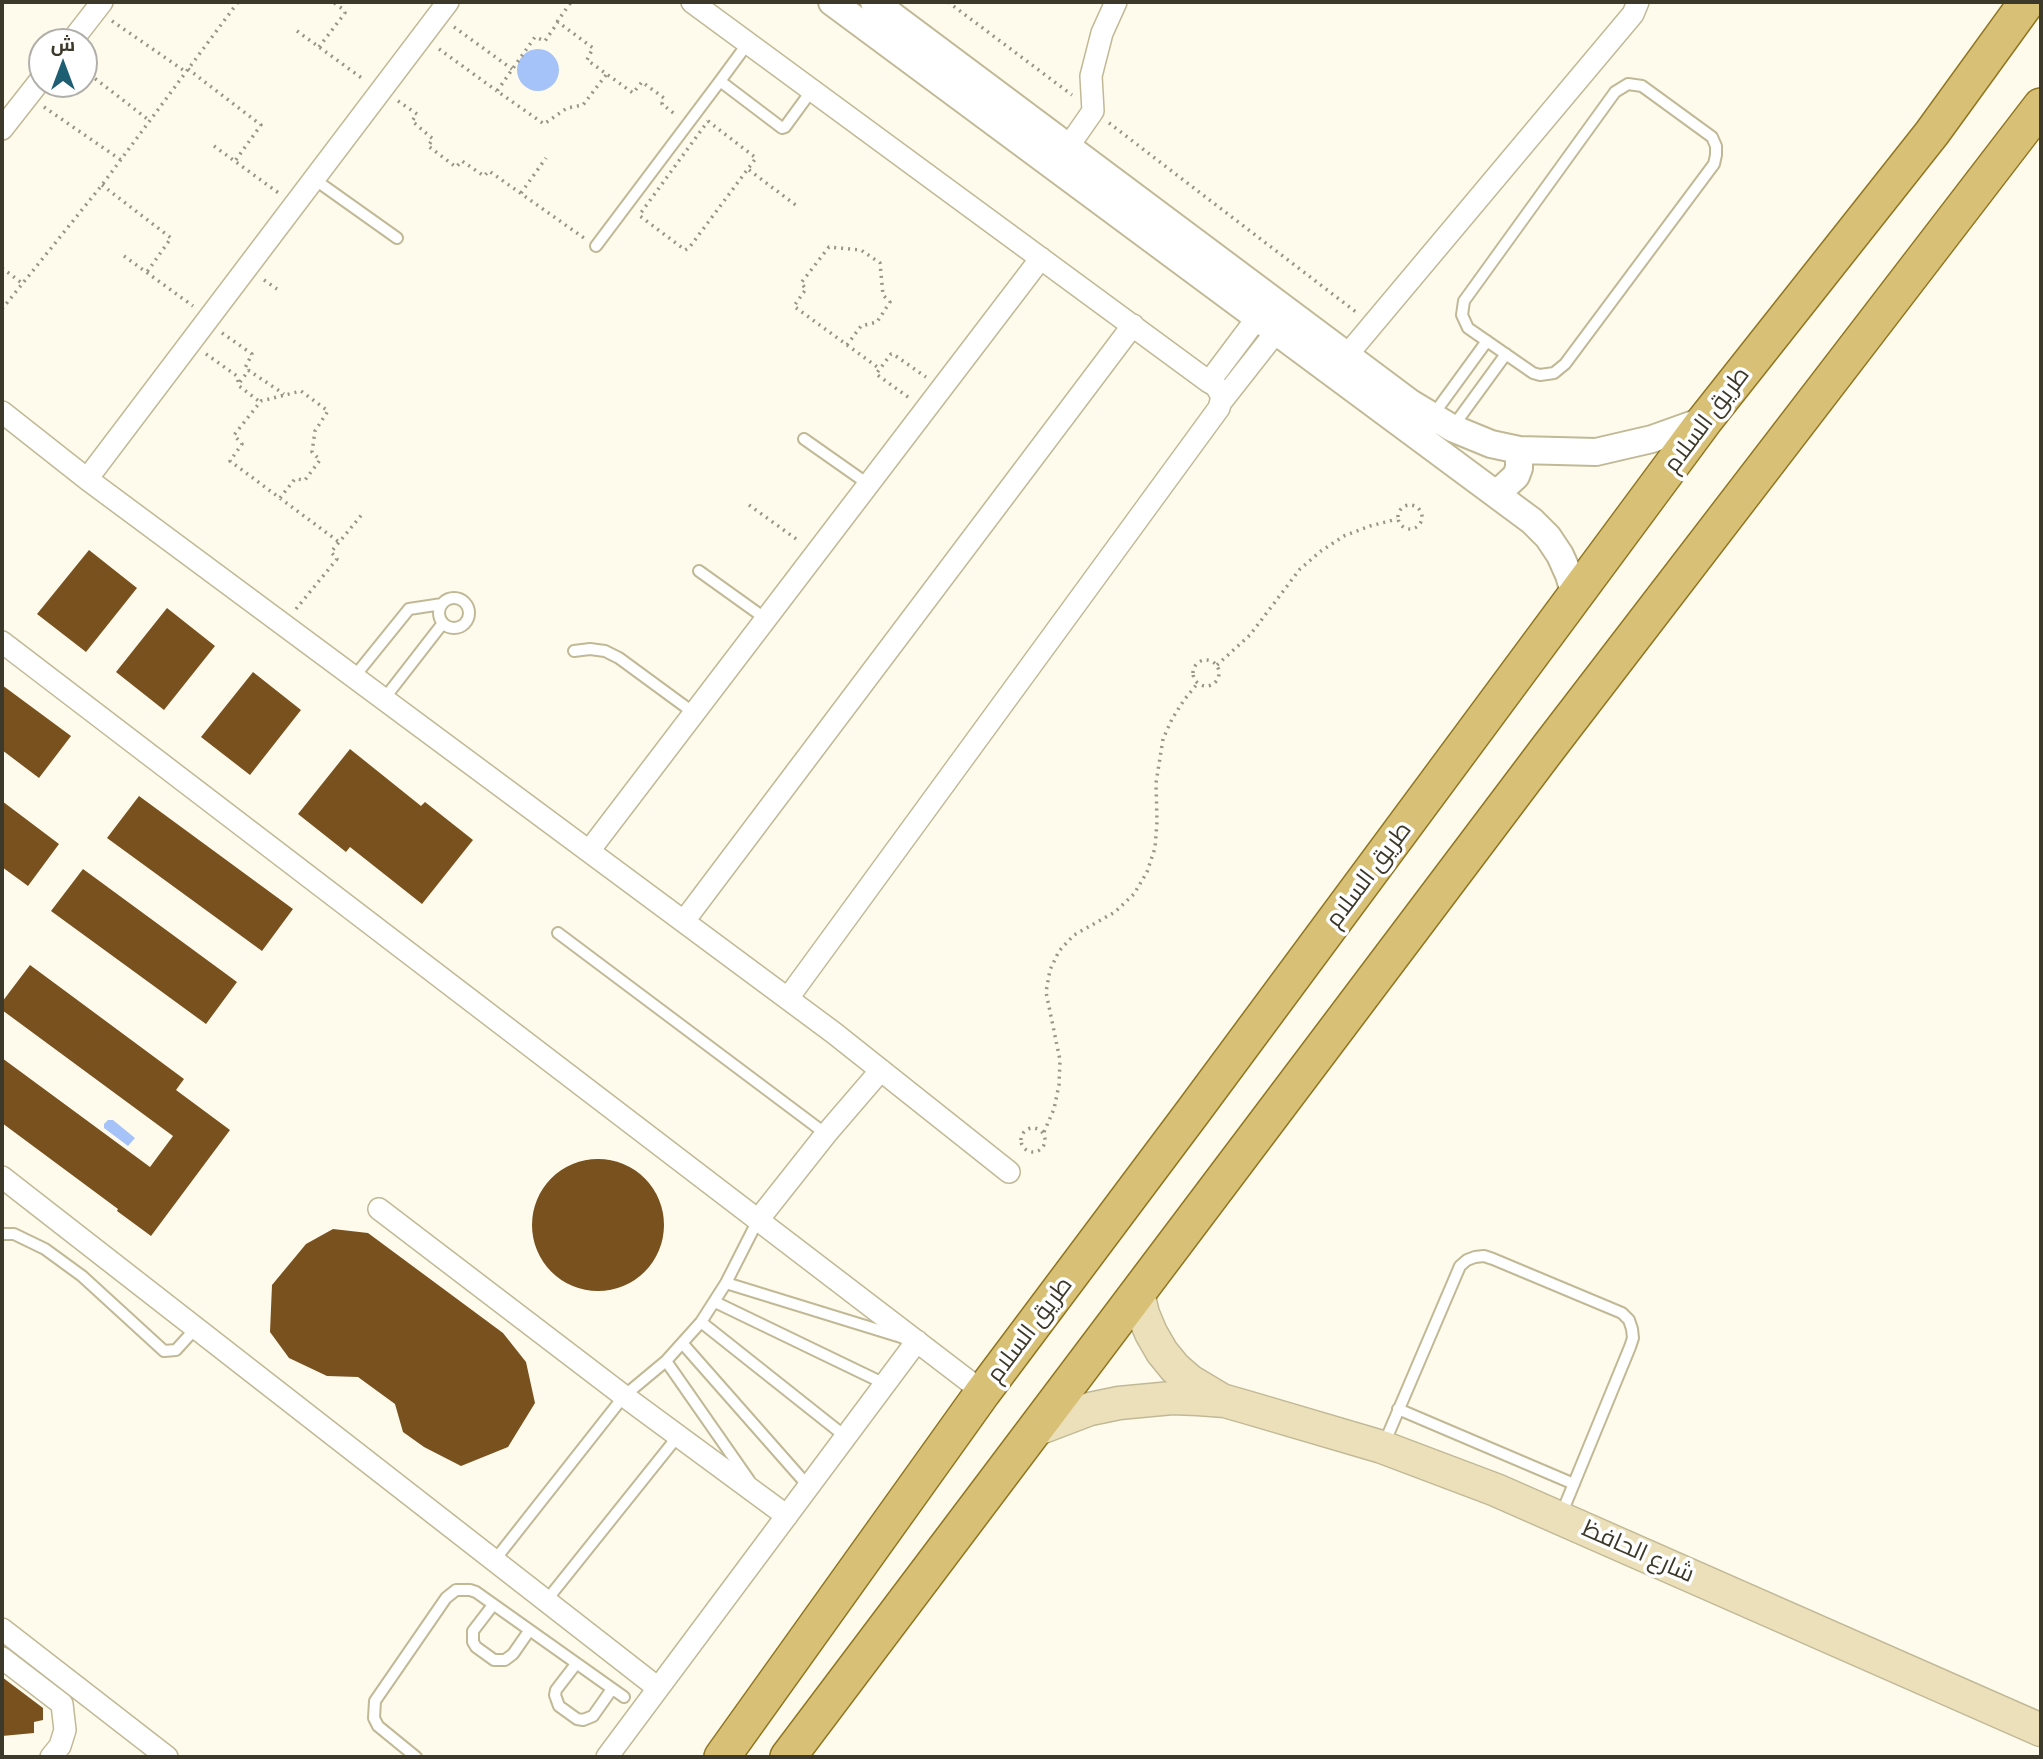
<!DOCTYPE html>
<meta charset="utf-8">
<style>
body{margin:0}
#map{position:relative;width:2043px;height:1759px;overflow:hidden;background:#fefbec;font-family:"PT Sans Narrow",Cairo,sans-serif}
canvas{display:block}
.frame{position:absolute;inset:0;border:4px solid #3c382a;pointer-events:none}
.north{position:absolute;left:28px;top:28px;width:70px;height:70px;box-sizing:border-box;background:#fff;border:2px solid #b1afaa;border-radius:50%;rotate:0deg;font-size:19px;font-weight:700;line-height:28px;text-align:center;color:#3c382a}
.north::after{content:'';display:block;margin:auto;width:24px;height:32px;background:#1e5e73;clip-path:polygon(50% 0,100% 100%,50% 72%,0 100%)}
</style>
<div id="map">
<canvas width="2043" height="1759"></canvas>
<div class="frame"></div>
<div class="north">ش</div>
</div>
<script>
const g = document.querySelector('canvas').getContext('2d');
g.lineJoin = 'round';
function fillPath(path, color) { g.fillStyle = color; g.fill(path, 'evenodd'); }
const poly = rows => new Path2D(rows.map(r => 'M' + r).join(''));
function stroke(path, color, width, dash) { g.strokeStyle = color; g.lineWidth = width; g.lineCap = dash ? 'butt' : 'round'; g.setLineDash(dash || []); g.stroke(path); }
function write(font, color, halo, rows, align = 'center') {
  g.font = font + ' "PT Sans Narrow",Cairo,sans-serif'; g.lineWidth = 7; g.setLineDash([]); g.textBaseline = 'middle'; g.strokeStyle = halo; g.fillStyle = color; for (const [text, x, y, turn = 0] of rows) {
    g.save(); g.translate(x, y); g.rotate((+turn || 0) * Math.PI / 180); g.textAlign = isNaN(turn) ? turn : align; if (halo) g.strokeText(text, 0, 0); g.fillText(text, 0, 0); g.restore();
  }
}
const water = poly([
 '517 70a21 21 0 1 1 42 0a21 21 0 1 1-42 0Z',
 [108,1120,113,1120,135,1138,128,1146,104,1128,104,1124]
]);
const building = poly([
 [89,550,137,588,86,652,37,614],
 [167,608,215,646,164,710,116,672],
 [253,672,301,710,250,775,201,737],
 [2,685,71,736,39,778,2,750],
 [350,749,421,806,425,802,473,840,422,904,350,847,346,852,298,814],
 [139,796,293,909,262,951,107,838],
 [2,801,59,844,28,886,2,867],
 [83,869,237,982,206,1024,51,911],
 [30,965,184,1079,176,1090,230,1130,151,1236,117,1211,118,1209,2,1123,2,1058,150,1167,173,1136,2,1010,2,1002],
 '532 1225a66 66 0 1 1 132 0a66 66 0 1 1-132 0Z',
 [333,1229,368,1233,503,1333,526,1362,535,1403,508,1447,461,1466,424,1447,403,1432,395,1404,358,1377,327,1376,289,1358,270,1332,272,1285,306,1244],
 [2,1677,43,1708,43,1720,34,1722,34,1733,2,1736]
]);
const path = poly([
 [948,2,1072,95],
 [112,21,186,72],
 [557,22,571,2],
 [454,27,512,69],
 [297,31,363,79],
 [319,47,345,13,344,10,333,2],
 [439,49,497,91],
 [188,69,261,125,235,161],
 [84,70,150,121],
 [606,75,583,105,567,108,544,124,497,91,535,37,545,41,558,22,593,48,587,60,633,93,642,82,664,98,662,104,676,115],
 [398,101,417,114,412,121,433,139,428,146,456,167,462,161,484,176,489,171,584,238],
 [44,107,121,160],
 [708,121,756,158,689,248,685,250,640,216,640,214,708,121],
 [1109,123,1356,312],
 [214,146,280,194],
 [749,170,797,206],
 [102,185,171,238,147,272],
 [521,193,546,158],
 [124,256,193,306],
 [2,268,23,284],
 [264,280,277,289],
 [2,309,102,185,238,2],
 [222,333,252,354,245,368,284,394],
 [847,345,861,326,877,322,890,302,883,295,880,263,861,250,829,247,801,283,806,289,794,306,795,307,880,369],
 [206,354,237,376,239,386,260,402],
 [240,382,249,370],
 [908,397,876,374,891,354,893,354,926,377],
 [280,498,295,479,305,480,320,460,312,452,315,431,328,411,301,391,261,401,234,435,242,444,230,461,339,542],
 '1398 517a12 12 0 1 1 24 0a12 12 0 1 1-24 0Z',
 [749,505,799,541],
 [296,609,337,559,331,552,364,512],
 '1193 673a13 13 0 1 1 26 0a13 13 0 1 1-26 0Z',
 [1217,665,1250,635,1300,569,1321,551,1344,536,1370,526,1397,519],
 '1021 1140a12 12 0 1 1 24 0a12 12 0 1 1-24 0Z',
 [1044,1132,1054,1109,1059,1085,1060,1060,1046,992,1050,970,1059,951,1074,935,1115,912,1134,894,1147,872,1155,848,1157,822,1156,783,1163,739,1172,719,1184,700,1198,683]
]);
const service = poly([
 [748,43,720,81,782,128,785,127,812,90],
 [1628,84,1642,86,1712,137,1716,146,1716,155,1714,164,1565,364,1554,373,1540,375,1533,373,1468,328,1462,315,1464,301,1615,92,1628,84],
 [314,179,397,238],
 [596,246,720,81],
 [1433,415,1487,341],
 [1452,428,1506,354],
 [804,439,868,484],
 [699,571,766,619],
 '439 613a15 15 0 1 1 30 0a15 15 0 1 1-30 0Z',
 [574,651,590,649,605,651,619,658,694,713],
 [354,677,409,609,442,604],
 [384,699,443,623],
 [558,933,826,1134],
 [2,1234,14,1234,45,1249,82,1276,164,1351,176,1350,195,1329],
 [726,1283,901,1337],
 [715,1302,885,1384],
 [701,1322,846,1437],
 [683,1344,809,1487],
 [666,1361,749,1480],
 [1398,1409,1574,1484],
 [1384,1444,1460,1266,1467,1260,1475,1257,1484,1256,1493,1259,1622,1313,1629,1320,1632,1329,1633,1338,1630,1347,1561,1515],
 [494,1561,624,1396,666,1361,701,1322,726,1283,758,1220],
 [546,1601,678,1436],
 [493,1605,473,1631,473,1642,476,1647,494,1660,505,1660,513,1654,529,1631],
 [576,1664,556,1690,555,1695,559,1706,577,1719,583,1720,593,1716,612,1689],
 [416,1757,378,1726,374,1718,375,1701,446,1598,456,1590,470,1590,476,1592,624,1697]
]);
const minor = poly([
 [692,2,1209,382,1216,386,1222,397,1219,408,788,998],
 [71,42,102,2],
 [2,129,42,78],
 [1068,147,1093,111,1091,76,1102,33,1116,2],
 [1337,367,1633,14,1638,2],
 [1209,382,1257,318],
 [1221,402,1276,332],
 [2,412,87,479,834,1033,1009,1172],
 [87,479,448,2],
 [2,642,983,1392],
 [589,851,1041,258],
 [684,921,1133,325],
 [2,1177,658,1688],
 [379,1209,624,1396,787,1516],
 [758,1220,826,1134,881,1070],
 [2,1629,167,1757],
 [2,1658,62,1704,65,1730,60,1746,51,1757],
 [607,1757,917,1341]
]);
const tertiary = poly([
 [832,2,1532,521,1548,537,1560,555,1569,575,1575,596],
 [874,2,1409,402,1452,428,1491,444,1519,450,1596,452,1652,439,1705,420],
 [1493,491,1502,489,1516,476,1519,468,1519,450]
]);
const secondary = poly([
 [1138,1293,1143,1314,1151,1333,1162,1352,1175,1368,1190,1381,1220,1399],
 [1035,1430,1090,1409,1119,1403,1172,1398,1198,1399,1225,1401,1246,1407,1382,1447,1496,1490,2041,1730]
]);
const primary = poly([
 [722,1757,983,1392,1192,1113,1705,420,1932,133,2027,2],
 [788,1757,1549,747,2041,106]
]);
const streetNames = [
 ["طريق السلام",1707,420,-53],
 ["طريق السلام",1369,875,-53],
 ["طريق السلام",1030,1330,-53],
 ["شارع الحافظ",1638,1552,24]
];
fillPath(water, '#a5c2f9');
fillPath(building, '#79511e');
stroke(service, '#c1b996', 14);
stroke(minor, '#c1b996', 24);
stroke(tertiary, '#c1b996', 30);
stroke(secondary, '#c1b996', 35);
stroke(primary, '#907621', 38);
stroke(path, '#989486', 3.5, [2, 5]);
stroke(service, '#fff', 10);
stroke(minor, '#fff', 21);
stroke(tertiary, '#fff', 26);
stroke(secondary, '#ece0bb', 32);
stroke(primary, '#d8c177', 35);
write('24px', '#3c382a', '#fff', streetNames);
</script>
